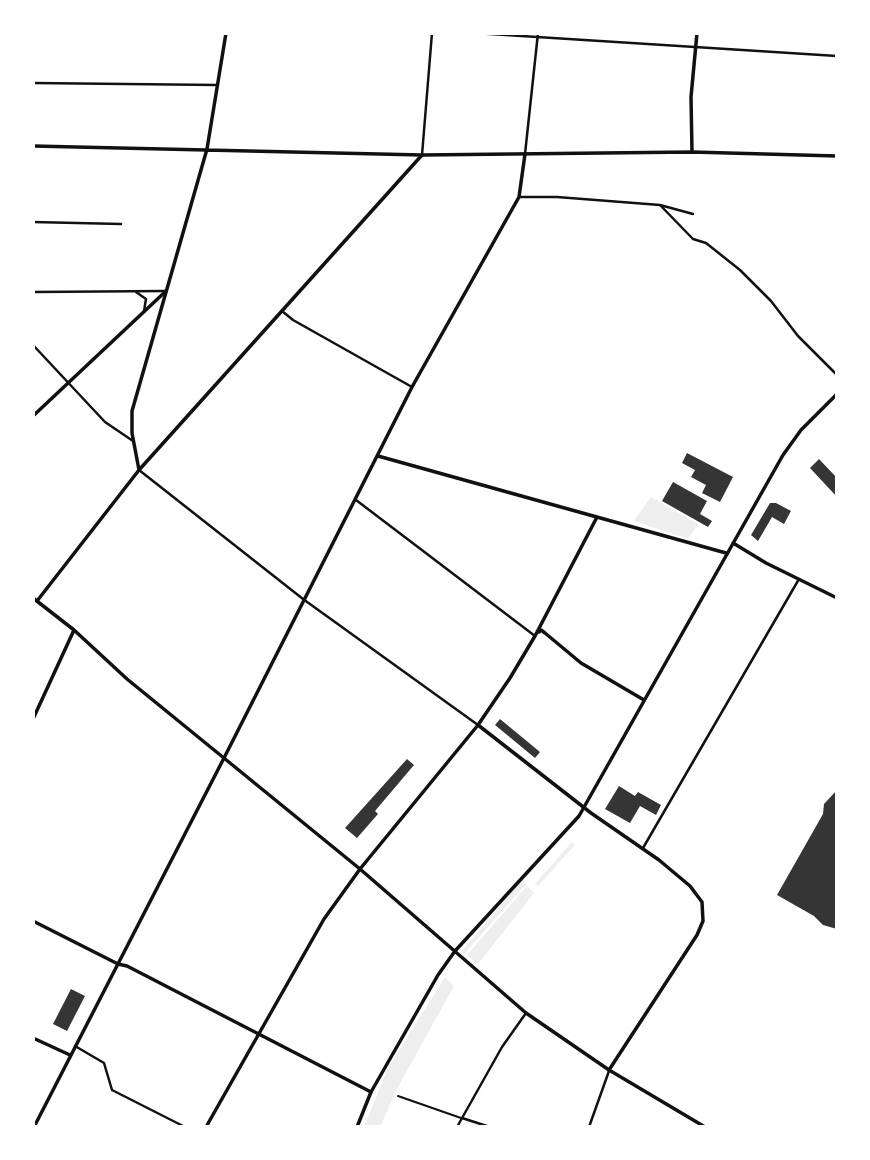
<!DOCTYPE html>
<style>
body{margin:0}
#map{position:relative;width:870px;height:1160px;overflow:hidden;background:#fff;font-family:"Fira Sans",sans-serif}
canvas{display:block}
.frame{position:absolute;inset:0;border:35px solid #fff;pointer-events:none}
</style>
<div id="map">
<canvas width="870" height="1160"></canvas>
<div class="frame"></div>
</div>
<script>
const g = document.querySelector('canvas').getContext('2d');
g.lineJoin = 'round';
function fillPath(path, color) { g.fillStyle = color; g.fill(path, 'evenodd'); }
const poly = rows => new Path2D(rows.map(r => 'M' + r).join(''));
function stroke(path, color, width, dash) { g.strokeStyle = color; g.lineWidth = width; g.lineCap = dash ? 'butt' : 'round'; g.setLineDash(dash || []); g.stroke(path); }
const green = poly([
 [651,497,698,524,688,539,634,521],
 [572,842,575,845,538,886,535,884],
 [522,880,526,884,464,954,461,952],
 [527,886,534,893,478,964,467,955],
 [445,977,454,986,399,1085,380,1127,364,1127,388,1068]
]);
const building = poly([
 [687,453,733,477,720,502,702,493,706,485,691,477,695,470,682,463],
 [819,459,837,478,837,497,810,468],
 [673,482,707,501,700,514,712,521,708,527,662,501],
 [770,503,776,503,791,511,784,524,772,517,758,541,751,535],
 [500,719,540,752,535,758,495,725],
 [407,759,414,765,375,811,378,814,357,838,345,828],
 [619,786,635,796,638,792,661,805,656,815,640,806,630,823,605,809],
 [837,790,837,929,823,925,814,916,777,895,823,814,824,804],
 [71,989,85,996,67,1031,53,1024]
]);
const service = poly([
 [398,1096,461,1118]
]);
const minor = poly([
 [474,33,837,56],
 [33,83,217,85],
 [525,154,538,33],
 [422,155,432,33],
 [519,197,557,197,660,205,693,214],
 [660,205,693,239,706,243,740,270,771,301,798,336,837,375],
 [33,222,121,224],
 [33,292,166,291],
 [136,292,146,299,144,311],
 [282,311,293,320,412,387],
 [33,345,105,422,133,441],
 [139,470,303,599,478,725],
 [356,500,535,636],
 [643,848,799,579],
 [75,1046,104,1063,112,1090,185,1127],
 [462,1118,490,1127],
 [457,1127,502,1047,526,1013],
 [589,1127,609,1071]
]);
const tertiary = poly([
 [692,152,691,97,697,33],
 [33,416,166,291],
 [378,456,726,553],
 [139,470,422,155],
 [539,632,541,630,545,633,581,663,644,700],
 [478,725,591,813,659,860,690,886,702,902,703,921,697,935,609,1070],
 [360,869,478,725,510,678,535,636,597,517],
 [33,921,118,964,127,966,371,1092],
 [33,1038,70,1055],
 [34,1127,224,758,412,387,519,197,525,154]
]);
const secondary = poly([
 [33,146,422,155,692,152,837,156],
 [733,543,766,563,837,598],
 [33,598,74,630,127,679,360,869,526,1013,609,1070,705,1127],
 [37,601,139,470,132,433,132,411,207,149,226,33],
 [33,719,74,630],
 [206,1127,324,919,360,869],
 [357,1127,371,1092,438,975,455,951,579,816,783,455,801,430,837,394]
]);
fillPath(green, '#eee');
fillPath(building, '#353535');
stroke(service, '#111', 2);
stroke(minor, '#111', 2.5);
stroke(tertiary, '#111', 3.5);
stroke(secondary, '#111', 3.5);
</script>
